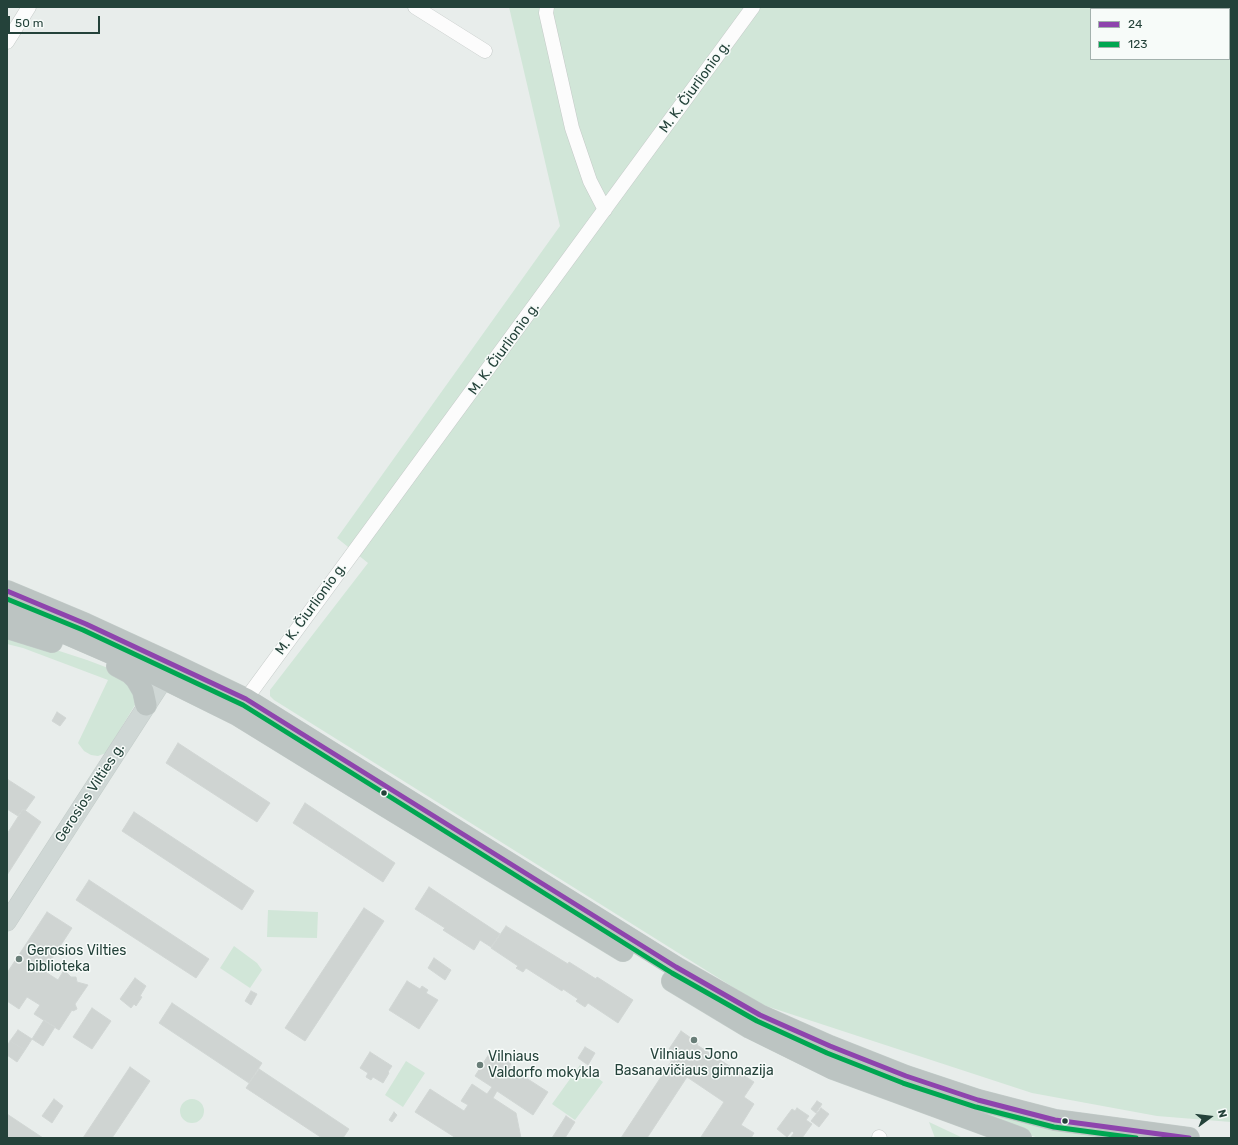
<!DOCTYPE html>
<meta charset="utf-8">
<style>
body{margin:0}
#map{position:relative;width:1238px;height:1145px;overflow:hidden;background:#e8edeb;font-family:Rubik,sans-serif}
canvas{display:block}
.frame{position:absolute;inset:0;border:8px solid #24423a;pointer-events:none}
.legend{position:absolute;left:1090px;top:8px;width:140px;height:52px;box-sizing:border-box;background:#f7fbf9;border:1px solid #a3b1ad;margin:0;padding:5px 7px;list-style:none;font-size:12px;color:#24423a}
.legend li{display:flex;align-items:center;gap:8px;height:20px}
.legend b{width:20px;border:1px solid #a3b1ad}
.north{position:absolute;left:1190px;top:1097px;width:40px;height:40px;-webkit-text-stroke:3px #f7fbf9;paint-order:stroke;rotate:75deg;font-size:11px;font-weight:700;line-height:16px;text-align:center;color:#24423a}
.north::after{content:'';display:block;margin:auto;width:14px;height:18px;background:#24423a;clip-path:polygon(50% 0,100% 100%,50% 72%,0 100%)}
.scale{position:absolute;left:8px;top:16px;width:92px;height:18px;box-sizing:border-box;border:2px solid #24423a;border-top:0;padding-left:5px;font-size:12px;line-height:14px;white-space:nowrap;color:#24423a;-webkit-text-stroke:3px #f7fbf9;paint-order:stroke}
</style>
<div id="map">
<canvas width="1238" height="1145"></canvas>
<div class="frame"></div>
<ul class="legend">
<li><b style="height:5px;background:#8e44ad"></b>24</li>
<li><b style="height:5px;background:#00a651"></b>123</li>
</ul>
<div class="north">N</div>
<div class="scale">50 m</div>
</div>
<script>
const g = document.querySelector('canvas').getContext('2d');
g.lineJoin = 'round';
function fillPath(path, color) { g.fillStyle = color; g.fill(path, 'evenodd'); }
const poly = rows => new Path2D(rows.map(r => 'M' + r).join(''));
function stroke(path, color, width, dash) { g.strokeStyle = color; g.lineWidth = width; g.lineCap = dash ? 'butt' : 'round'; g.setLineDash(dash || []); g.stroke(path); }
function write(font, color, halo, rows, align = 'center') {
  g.font = font + ' Rubik,sans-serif'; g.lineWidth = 3; g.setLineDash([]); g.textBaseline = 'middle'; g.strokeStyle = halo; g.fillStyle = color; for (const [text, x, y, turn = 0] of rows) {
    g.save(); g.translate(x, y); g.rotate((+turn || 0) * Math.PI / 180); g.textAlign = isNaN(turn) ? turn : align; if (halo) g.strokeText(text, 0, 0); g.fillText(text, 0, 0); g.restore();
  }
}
const green = poly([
 [509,7,1231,7,1231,1122,1157,1116,1032,1093,760,1004,274,700,270,696,270,690,368,563,337,538,560,226],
 [1091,9,1229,9,1229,59,1091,59],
 [7,634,87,660,124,674,138,700,106,753,98,756,91,755,84,751,78,743,108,680,23,648,7,644],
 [268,910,318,912,317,938,267,937],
 [234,946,257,963,262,970,250,988,220,968],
 [406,1061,425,1073,403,1107,385,1095],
 [852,1063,1115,1138,1039,1138,1005,1128],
 [580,1065,603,1082,575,1120,552,1104],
 '180 1111a12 12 0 1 1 24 0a12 12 0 1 1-24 0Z',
 [929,1122,963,1138,935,1138]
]);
const building = poly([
 [57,712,66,718,60,726,52,721,57,712],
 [178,743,270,803,257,822,166,763,178,743],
 [7,779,35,797,25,811,23,809,18,816,7,809,7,779],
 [305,803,395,863,383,882,293,823,305,803],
 [23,809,41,822,7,875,7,834,23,809],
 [134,812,254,891,242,910,122,831,134,812],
 [89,880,209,959,196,978,76,900,89,880],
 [429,887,500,934,491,947,480,940,474,950,443,930,445,928,415,909,429,887],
 [364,908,384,921,305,1041,285,1028,364,908],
 [47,912,72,928,44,971,58,980,64,970,71,977,76,977,77,982,88,985,75,1004,77,1009,73,1011,72,1010,59,1030,34,1014,40,1005,27,997,19,1009,7,1001,7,973,47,912],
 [506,926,568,964,569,962,596,979,597,977,633,1000,618,1023,588,1003,585,1007,576,1001,578,999,563,989,562,991,526,968,523,972,516,968,518,966,491,948,506,926],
 [434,958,451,970,445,980,428,968,434,958],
 [135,978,146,986,140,996,142,997,136,1006,134,1004,131,1008,120,999,135,978],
 [407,981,420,989,422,986,428,990,426,993,438,1000,419,1029,389,1010,407,981],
 [251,991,257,994,251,1005,245,1001,251,991],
 [172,1003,262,1063,249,1083,159,1023,172,1003],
 [92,1008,111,1021,92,1049,73,1037,92,1008],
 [44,1020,55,1027,43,1046,32,1039,44,1020],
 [18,1030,32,1039,25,1050,10,1041,18,1030],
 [681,1031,698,1043,697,1045,754,1082,744,1097,754,1104,741,1125,754,1133,751,1138,703,1138,701,1137,724,1102,687,1077,647,1138,621,1138,676,1054,669,1049,681,1031],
 [10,1041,25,1050,17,1062,7,1055,7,1046,10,1041],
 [585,1047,595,1053,588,1065,578,1058,585,1047],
 [370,1052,392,1066,388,1072,389,1073,383,1083,373,1077,371,1080,366,1077,368,1073,360,1068,370,1052],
 [489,1054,505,1064,507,1061,511,1064,509,1067,548,1092,533,1115,497,1091,493,1098,516,1113,521,1138,456,1138,415,1112,430,1089,464,1111,468,1105,461,1101,472,1084,487,1094,492,1087,475,1076,489,1054],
 [130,1067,150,1081,112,1138,83,1138,130,1067],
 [259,1069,349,1129,343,1138,322,1138,246,1088,259,1069],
 [54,1099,63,1106,52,1123,42,1116,54,1099],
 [817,1101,822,1104,816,1113,811,1109,817,1101],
 [797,1108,809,1116,806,1120,812,1124,802,1138,790,1138,794,1133,792,1131,787,1137,777,1129,792,1109,795,1111,797,1108],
 [821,1108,829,1114,819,1127,811,1121,821,1108],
 [394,1112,397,1115,392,1122,389,1120,394,1112],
 [7,1114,43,1138,7,1138,7,1114],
 [566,1116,575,1122,565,1138,552,1138,566,1116]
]);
const minor = poly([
 [415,7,485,51],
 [547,7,546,13,572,128,590,181,605,210],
 [7,42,29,7],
 [246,699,753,7],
 [879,1137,880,1138]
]);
const major = poly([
 [7,922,171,668]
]);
const highway = poly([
 [7,591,86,624,173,664,246,699,676,967,760,1015,830,1046,906,1076,978,1100,1055,1120,1189,1138],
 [7,611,55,629,124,659,237,715,383,805,623,951],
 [7,628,52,642],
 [117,666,130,673,136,679,143,691,146,705],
 [672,981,750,1028,833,1069,1021,1138]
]);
const bus1 = poly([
 [7,591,86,624,246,699,676,967,760,1015,830,1046,906,1076,978,1100,1055,1120,1189,1138]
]);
const bus2 = poly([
 [7,599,83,630,243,705,672,973,757,1021,827,1053,903,1083,976,1107,1054,1127,1136,1138]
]);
const markers = [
 [384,793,3.5,"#24423a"],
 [19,959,4,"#697e78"],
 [694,1040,4,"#697e78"],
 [480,1065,4,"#697e78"],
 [1065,1121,3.5,"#24423a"]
];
const streetNames = [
 ["M. K. Čiurlionio g.",695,87,-54],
 ["M. K. Čiurlionio g.",504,349,-54],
 ["M. K. Čiurlionio g.",311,609,-54],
 ["Gerosios Vilties g.",90,793,-57]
];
const poiNames = [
 ["Gerosios Vilties",27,951],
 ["biblioteka",27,967],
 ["Vilniaus Jono",694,1055,"center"],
 ["Basanavičiaus gimnazija",694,1071,"center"],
 ["Vilniaus",488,1057],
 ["Valdorfo mokykla",488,1073]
];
fillPath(green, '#d1e6d8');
fillPath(building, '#cfd4d2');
stroke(building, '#d1d6d4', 1);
stroke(minor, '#c5cac8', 15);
stroke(major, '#c3ccc9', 19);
stroke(highway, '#c3ccc9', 22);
stroke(minor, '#fcfcfc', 14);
stroke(major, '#cfd7d5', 18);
stroke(highway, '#bcc4c2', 21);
stroke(bus1, '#8e44ad', 5);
stroke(bus2, '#00a651', 5);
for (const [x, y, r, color] of markers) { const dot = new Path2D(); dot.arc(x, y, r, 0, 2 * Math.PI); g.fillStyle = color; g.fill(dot); stroke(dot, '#f7fbf9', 1.5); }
write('14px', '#24423a', '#f7fbf9', streetNames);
write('14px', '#24423a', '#f7fbf9', poiNames, 'left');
</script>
